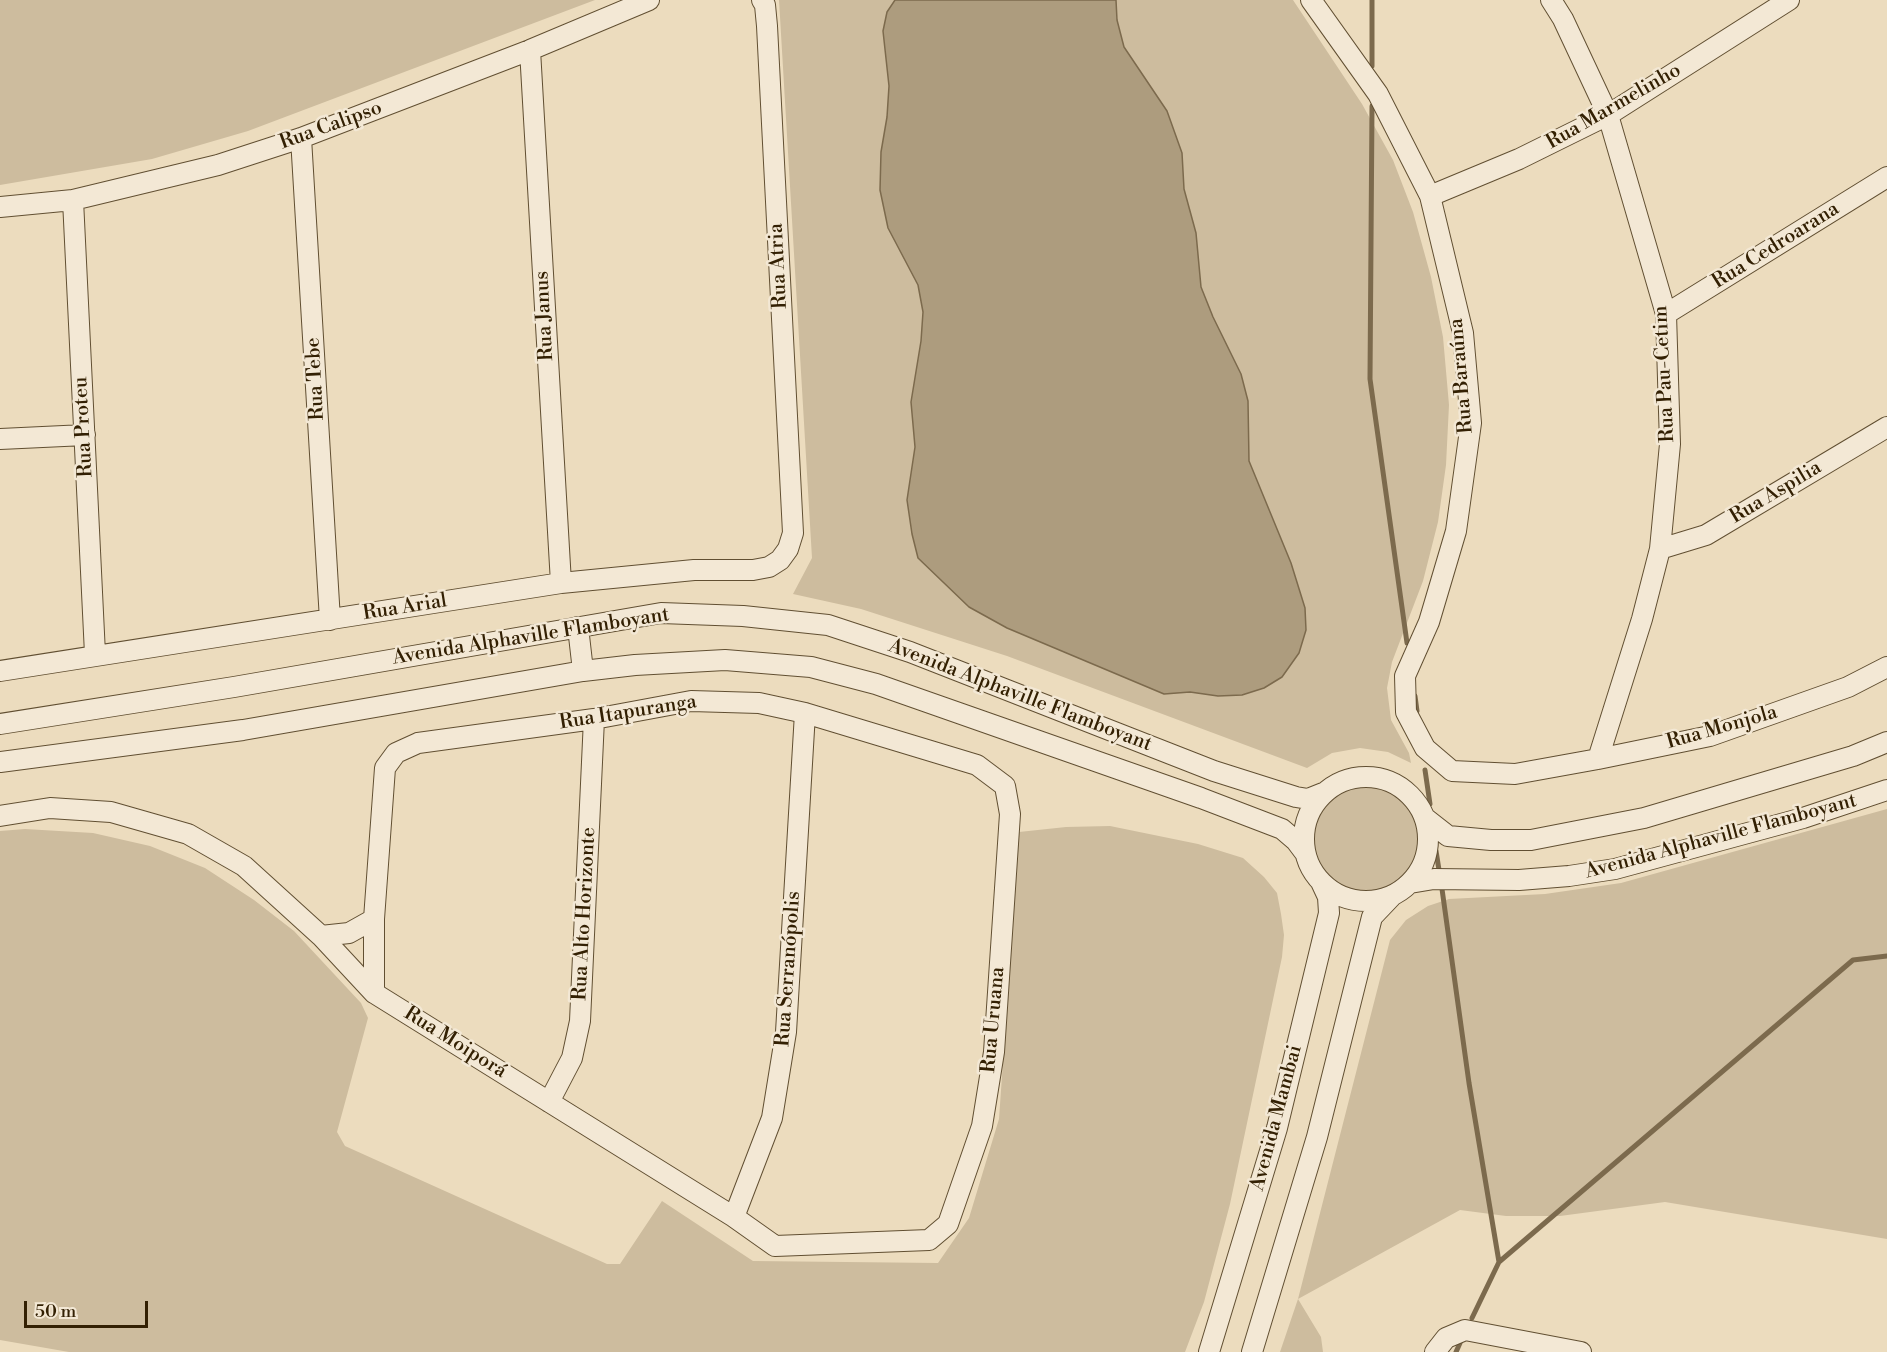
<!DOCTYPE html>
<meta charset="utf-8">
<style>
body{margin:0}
#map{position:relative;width:1887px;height:1352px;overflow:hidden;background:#ecdcbe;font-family:"Libre Bodoni",serif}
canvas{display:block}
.scale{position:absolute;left:24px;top:1301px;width:124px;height:27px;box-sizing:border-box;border:3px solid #332003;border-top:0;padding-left:8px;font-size:18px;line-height:21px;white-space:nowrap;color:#332003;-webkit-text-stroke:4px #f3e8d5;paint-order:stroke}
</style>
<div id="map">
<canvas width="1887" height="1352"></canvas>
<div class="scale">50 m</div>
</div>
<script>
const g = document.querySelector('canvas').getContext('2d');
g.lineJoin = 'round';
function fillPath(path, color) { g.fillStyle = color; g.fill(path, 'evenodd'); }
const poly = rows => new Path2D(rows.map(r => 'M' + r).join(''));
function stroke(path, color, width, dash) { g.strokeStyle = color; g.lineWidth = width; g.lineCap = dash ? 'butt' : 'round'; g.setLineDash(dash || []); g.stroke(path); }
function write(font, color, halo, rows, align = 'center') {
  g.font = font + ' "Libre Bodoni",serif'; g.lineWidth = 5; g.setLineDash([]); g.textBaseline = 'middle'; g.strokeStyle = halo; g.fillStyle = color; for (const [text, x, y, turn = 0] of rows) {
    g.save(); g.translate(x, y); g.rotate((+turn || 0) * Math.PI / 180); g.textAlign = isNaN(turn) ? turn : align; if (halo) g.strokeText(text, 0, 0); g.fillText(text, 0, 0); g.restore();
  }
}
const green = poly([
 [0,0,595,0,248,131,152,159,0,185],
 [779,0,1293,0,1362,104,1393,160,1413,212,1431,277,1443,337,1449,405,1446,465,1438,522,1423,581,1392,662,1387,688,1391,720,1409,753,1411,763,1388,752,1360,748,1332,753,1307,768,1007,656,861,609,793,594,812,558],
 '1314 839a52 52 0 1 1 104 0a52 52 0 1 1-104 0Z',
 [1887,809,1887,1239,1665,1202,1560,1216,1506,1216,1460,1210,1298,1299,1321,1337,1323,1352,1280,1352,1298,1299,1390,940,1406,920,1428,906,1449,899,1545,894,1621,883],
 [1110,826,1198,844,1243,858,1264,877,1277,893,1281,914,1284,935,1282,957,1230,1204,1204,1302,1185,1352,69,1352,0,1340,0,831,25,829,93,833,150,846,205,868,254,900,294,931,361,1003,368,1018,337,1132,345,1146,607,1264,620,1264,662,1201,753,1261,938,1263,969,1218,999,1119,1019,832,1066,827]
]);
const water = poly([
 [895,0,1116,0,1117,20,1124,47,1167,111,1182,153,1184,189,1196,233,1201,287,1213,317,1241,374,1248,401,1249,461,1291,563,1305,608,1306,630,1299,653,1282,677,1264,688,1242,695,1218,696,1190,692,1164,694,1007,628,969,607,918,558,912,534,907,500,915,447,911,402,921,341,923,312,918,285,888,228,880,190,881,152,887,117,889,86,883,31,887,12,895,0]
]);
const stream = poly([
 [1372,66,1372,0],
 [1372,106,1370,379,1407,643],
 [1415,696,1417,711],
 [1425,770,1430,804],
 [1436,851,1439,870],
 [1442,889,1469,1083,1499,1262],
 [1472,1318,1499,1262,1853,960,1887,956],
 [1456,1352,1460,1343]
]);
const minor = poly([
 [1311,0,1378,94,1430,196,1463,333,1471,423,1456,531,1429,622,1405,676,1406,712,1425,748,1452,771,1515,774,1598,759,1710,736,1848,687,1887,667],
 [1551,0,1563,19,1608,115,1666,314,1670,444,1660,549,1642,619,1598,759],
 [530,50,561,583],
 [301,138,330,620],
 [1430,196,1519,159,1608,115,1789,0],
 [73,200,95,654],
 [0,207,73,200,218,165,301,138,530,50,649,0],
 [1666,314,1887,177],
 [0,439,85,435],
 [1660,549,1706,535,1887,427],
 [578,627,583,671],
 [0,671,561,583,694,570,753,570,769,567,780,560,788,549,793,533,767,26,765,5,762,0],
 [0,724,234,687,661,613,743,616,828,625,910,652,1214,771,1296,797,1308,799,1323,793],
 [0,762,243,730,583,671,635,665,725,660,811,667,876,684,1201,798,1282,829,1296,841,1305,853],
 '1304 839a62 62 0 1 1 124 0a62 62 0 1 1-124 0Z',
 [0,816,50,808,111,812,188,834,244,866,321,936,374,993,734,1217,775,1246,929,1240,948,1224,982,1126,994,1052,1010,814,1005,786,977,765,805,713,759,703,691,701,594,719,418,743,396,753,385,768,374,919,374,993],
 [1425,818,1448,836,1491,840,1531,840,1644,818,1853,756,1887,742],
 [1410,883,1434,879,1519,880,1569,876,1615,869,1803,818,1887,790],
 [321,936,349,933,374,919],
 [549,1102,572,1058,580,1021,594,719],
 [734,1217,772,1118,786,1032,805,713],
 [1209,1352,1277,1128,1329,913,1328,897,1321,882],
 [1252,1352,1317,1137,1372,917,1392,896],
 [1435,1352,1446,1338,1465,1330,1581,1352]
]);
const streetNames = [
 ["Rua Marmelinho",1614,107,-30],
 ["Rua Calipso",331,126,-20],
 ["Rua Cedroarana",1776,246,-32],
 ["Rua Atria",779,266,-93],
 ["Rua Janus",545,316,-93],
 ["Rua Pau-Cetim",1665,374,-93],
 ["Rua Baraúna",1462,376,-95],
 ["Rua Tebe",316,379,-93],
 ["Rua Proteu",84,427,-93],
 ["Rua Aspilia",1776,493,-31],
 ["Rua Arial",405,608,-9],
 ["Avenida Alphaville Flamboyant",531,637,-9],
 ["Avenida Alphaville Flamboyant",1020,696,21],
 ["Rua Itapuranga",628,713,-9],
 ["Rua Monjola",1722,728,-16],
 ["Avenida Alphaville Flamboyant",1721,837,-15],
 ["Rua Alto Horizonte",585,914,-87],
 ["Rua Serranópolis",789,969,-86],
 ["Rua Uruana",994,1020,-85],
 ["Rua Moiporá",455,1043,32],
 ["Avenida Mambai",1277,1118,-75]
];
fillPath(green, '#cdbc9e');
fillPath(water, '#ad9c7e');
stroke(water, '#7c6a4d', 1.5);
stroke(stream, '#7c6a4d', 5);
stroke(minor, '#614f32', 22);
stroke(minor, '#f3e8d5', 20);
write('20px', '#332003', '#f3e8d5', streetNames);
</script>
